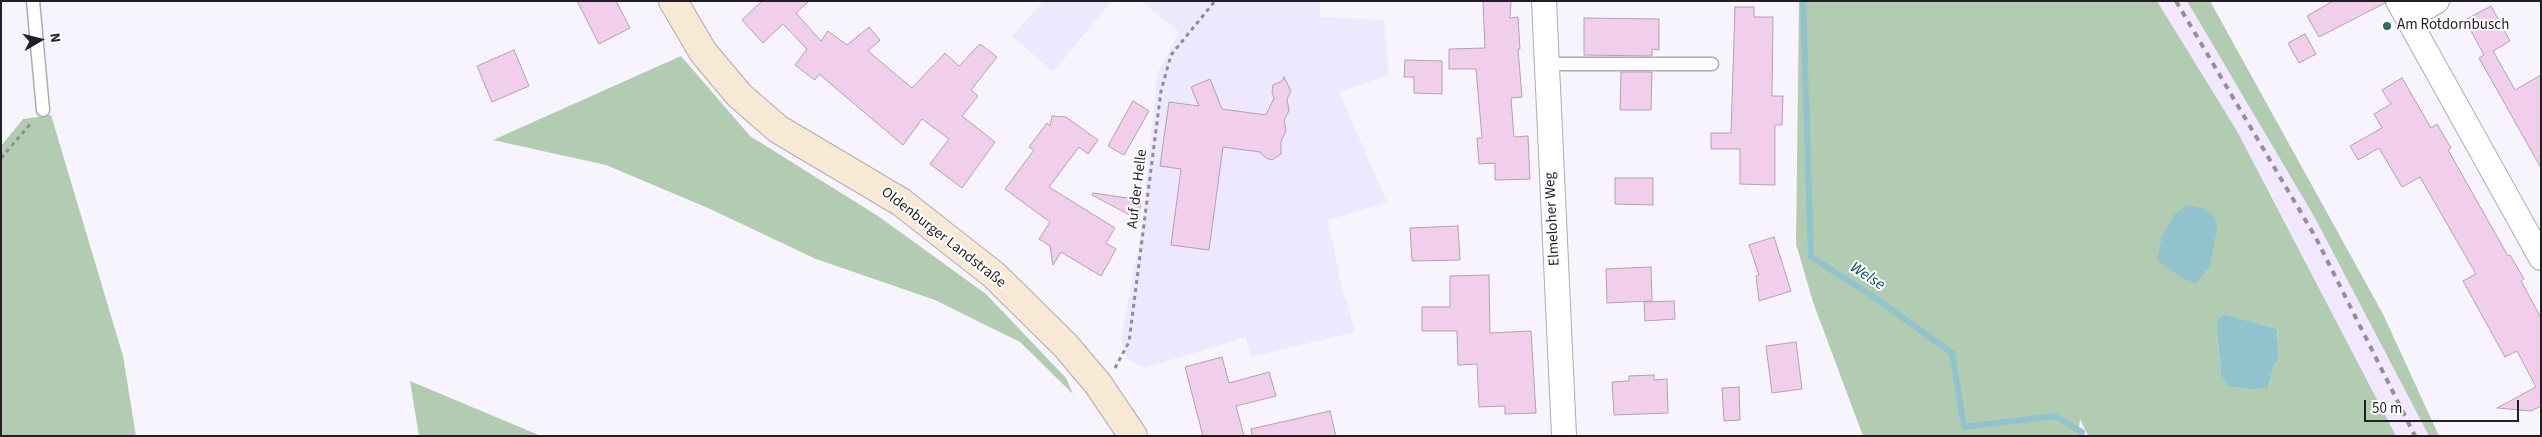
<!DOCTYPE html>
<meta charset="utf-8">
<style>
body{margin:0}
#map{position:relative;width:2542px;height:437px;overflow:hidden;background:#f8f4fd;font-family:"Source Sans 3",sans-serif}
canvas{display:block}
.frame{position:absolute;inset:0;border:2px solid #211f24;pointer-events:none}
.north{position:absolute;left:15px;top:15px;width:50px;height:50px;-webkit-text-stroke:4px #fff;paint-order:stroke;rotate:82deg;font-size:14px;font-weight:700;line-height:20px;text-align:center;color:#211f24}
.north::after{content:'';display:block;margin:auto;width:18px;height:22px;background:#211f24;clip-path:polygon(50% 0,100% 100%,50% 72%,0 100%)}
.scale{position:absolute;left:2364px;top:400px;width:155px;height:22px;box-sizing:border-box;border:2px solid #211f24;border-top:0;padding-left:6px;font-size:15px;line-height:18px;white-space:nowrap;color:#211f24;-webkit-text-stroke:4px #fff;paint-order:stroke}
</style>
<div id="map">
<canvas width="2542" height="437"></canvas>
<div class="frame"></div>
<div class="north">N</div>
<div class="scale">50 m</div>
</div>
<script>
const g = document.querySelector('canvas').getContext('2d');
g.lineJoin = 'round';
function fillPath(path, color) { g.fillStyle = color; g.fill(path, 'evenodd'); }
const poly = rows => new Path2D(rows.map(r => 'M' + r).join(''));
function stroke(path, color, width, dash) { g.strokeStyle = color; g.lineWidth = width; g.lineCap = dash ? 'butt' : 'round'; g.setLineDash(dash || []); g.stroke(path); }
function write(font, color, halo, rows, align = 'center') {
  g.font = font + ' "Source Sans 3",sans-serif'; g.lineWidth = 4; g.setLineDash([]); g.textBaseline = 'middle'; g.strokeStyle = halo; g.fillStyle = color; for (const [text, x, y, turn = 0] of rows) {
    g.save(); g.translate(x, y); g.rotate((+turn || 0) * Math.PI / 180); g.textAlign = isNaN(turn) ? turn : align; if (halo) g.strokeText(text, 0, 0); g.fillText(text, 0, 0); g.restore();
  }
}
const industrial = poly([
 [1044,1,1112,1,1053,72,1012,36],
 [1141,1,1320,1,1320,17,1384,20,1389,75,1339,92,1387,202,1328,220,1341,284,1355,332,1251,357,1246,337,1145,368,1127,359,1121,340,1142,226,1157,74,1179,32]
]);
const built = poly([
 [2157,1,2187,1,2315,218,2429,436,2396,436,2237,131]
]);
const green = poly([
 [1799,1,2157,1,2237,131,2396,436,2088,436,2080,419,2078,436,1863,436,1813,302,1796,244],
 [2225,314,2277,329,2279,359,2274,366,2268,388,2221,373,2217,332],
 [2187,1,2210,1,2383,314,2439,436,2429,436,2315,218],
 [681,56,750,136,878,216,986,294,1066,378,1073,394,1020,342,935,300,816,259,708,208,606,165,493,140],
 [51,115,123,356,136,436,1,436,1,146,23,119],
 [410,381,541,436,419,436]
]);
const water = poly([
 [2187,205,2202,208,2215,217,2217,228,2210,266,2196,283,2182,278,2157,260,2162,236,2175,214],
 [2225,314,2277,329,2279,359,2274,366,2268,388,2253,389,2228,386,2221,374,2217,332,2218,319]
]);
const stream = poly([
 [1803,1,1811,257,1874,297,1952,353,1964,427,2055,416,2082,432,2081,436]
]);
const building = poly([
 [577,1,616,1,630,28,599,44,577,1],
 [762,1,809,1,796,13,821,41,828,31,847,45,869,27,880,40,868,51,912,88,945,53,959,66,980,44,997,57,971,90,978,96,962,116,995,142,962,188,930,164,949,139,922,119,903,145,819,74,815,80,795,65,807,49,783,24,763,43,742,20,762,1],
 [1483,1,1511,1,1510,18,1518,17,1520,49,1518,49,1522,97,1511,98,1514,137,1528,136,1530,179,1495,180,1495,163,1479,164,1477,138,1482,138,1476,69,1449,69,1449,49,1485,48,1483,1],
 [2333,1,2384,1,2385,3,2319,37,2307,16,2333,1],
 [2491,6,2510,41,2493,51,2515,90,2541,75,2541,168,2479,58,2484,55,2465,20,2491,6],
 [1735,7,1754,7,1754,17,1773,17,1772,96,1783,96,1782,125,1775,125,1775,185,1740,184,1740,149,1711,149,1711,133,1731,133,1735,7],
 [1584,18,1659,19,1659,50,1652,49,1652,56,1584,55,1584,18],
 [2305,34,2316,54,2299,63,2288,43,2305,34],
 [514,50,529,86,492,102,477,66,514,50],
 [1405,60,1442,61,1442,94,1414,93,1414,77,1404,77,1405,60],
 [1621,72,1652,72,1651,110,1620,110,1621,72],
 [1284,77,1291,91,1287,99,1289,111,1284,120,1286,131,1281,141,1281,154,1272,160,1266,158,1260,152,1223,147,1209,250,1171,245,1181,169,1160,166,1169,102,1199,106,1191,87,1210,79,1222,109,1266,115,1274,98,1272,92,1273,85,1282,81,1284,77],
 [2402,78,2431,128,2437,124,2451,148,2448,150,2508,256,2510,255,2524,279,2521,281,2541,318,2541,406,2531,411,2497,408,2536,387,2517,351,2505,357,2463,281,2476,274,2420,177,2402,187,2379,148,2358,160,2350,146,2382,128,2374,114,2391,104,2382,90,2402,78],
 [1133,101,1149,111,1124,155,1108,146,1133,101],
 [1052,116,1066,117,1098,140,1088,154,1079,147,1049,187,1115,228,1106,243,1116,249,1101,276,1061,252,1053,265,1050,246,1039,239,1050,222,1005,189,1034,150,1029,147,1047,123,1050,126,1052,116],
 [1615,178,1653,178,1653,205,1615,204,1615,178],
 [1093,193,1141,200,1139,220,1092,195,1093,193],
 [1458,226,1460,260,1412,261,1410,228,1458,226],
 [1774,237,1791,291,1759,301,1756,276,1759,275,1749,245,1774,237],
 [1651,267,1652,301,1607,303,1606,269,1651,267],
 [1489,275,1490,333,1531,331,1536,413,1505,414,1505,406,1479,407,1477,364,1458,365,1457,331,1422,331,1422,307,1450,307,1450,276,1489,275],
 [1674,301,1675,319,1645,321,1644,302,1674,301],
 [1796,342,1802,389,1772,393,1766,346,1796,342],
 [1222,357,1229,383,1269,372,1276,396,1236,406,1244,436,1203,436,1185,367,1222,357],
 [1654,375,1654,380,1667,379,1668,413,1614,415,1612,382,1629,381,1629,376,1654,375],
 [1739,387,1740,420,1724,421,1722,388,1739,387],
 [1330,411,1336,436,1252,436,1251,429,1330,411]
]);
const path = poly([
 [1,158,32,122],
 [1115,368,1129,342,1161,91,1171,55,1215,1]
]);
const service = poly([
 [33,1,43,110],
 [1546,64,1712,64]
]);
const minor = poly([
 [1544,1,1564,436],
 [2398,1,2541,258],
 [2408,18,2437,1]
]);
const secondary = poly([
 [673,1,703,52,739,95,778,129,901,202,994,275,1065,345,1098,384,1133,436]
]);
const rail = poly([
 [2176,1,2316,238,2415,436]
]);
const markers = [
 [2387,26,5,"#296f66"]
];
const poiNames = [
 ["Am Rotdornbusch",2397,26]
];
const streetNames = [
 ["Auf der Helle",1138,189,-83],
 ["Elmeloher Weg",1553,219,-93],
 ["Oldenburger Landstraße",943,238,38]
];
const waterNames = [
 ["Welse",1867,277,33]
];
fillPath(industrial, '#eee8fe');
fillPath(built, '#f2e8ff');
fillPath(green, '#b1ccb0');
fillPath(water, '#90c3cd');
stroke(stream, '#90c3cd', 6);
fillPath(building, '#f1ceeb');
stroke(building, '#b0a2ad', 1);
stroke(service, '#b0aab8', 15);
stroke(minor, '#b0aab8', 26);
stroke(secondary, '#b0aab8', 30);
stroke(path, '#8f8c93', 3, [4, 4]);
stroke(service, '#fff', 12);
stroke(minor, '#fff', 24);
stroke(secondary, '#f7e9d3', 28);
stroke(rail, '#939097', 4, [6, 6]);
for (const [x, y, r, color] of markers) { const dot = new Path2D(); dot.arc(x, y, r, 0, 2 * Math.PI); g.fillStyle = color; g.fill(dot); stroke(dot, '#fff', 2); }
write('15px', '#211f24', '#fff', poiNames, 'left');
write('15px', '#211f24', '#fff', streetNames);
write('italic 16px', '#004d59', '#fff', waterNames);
</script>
